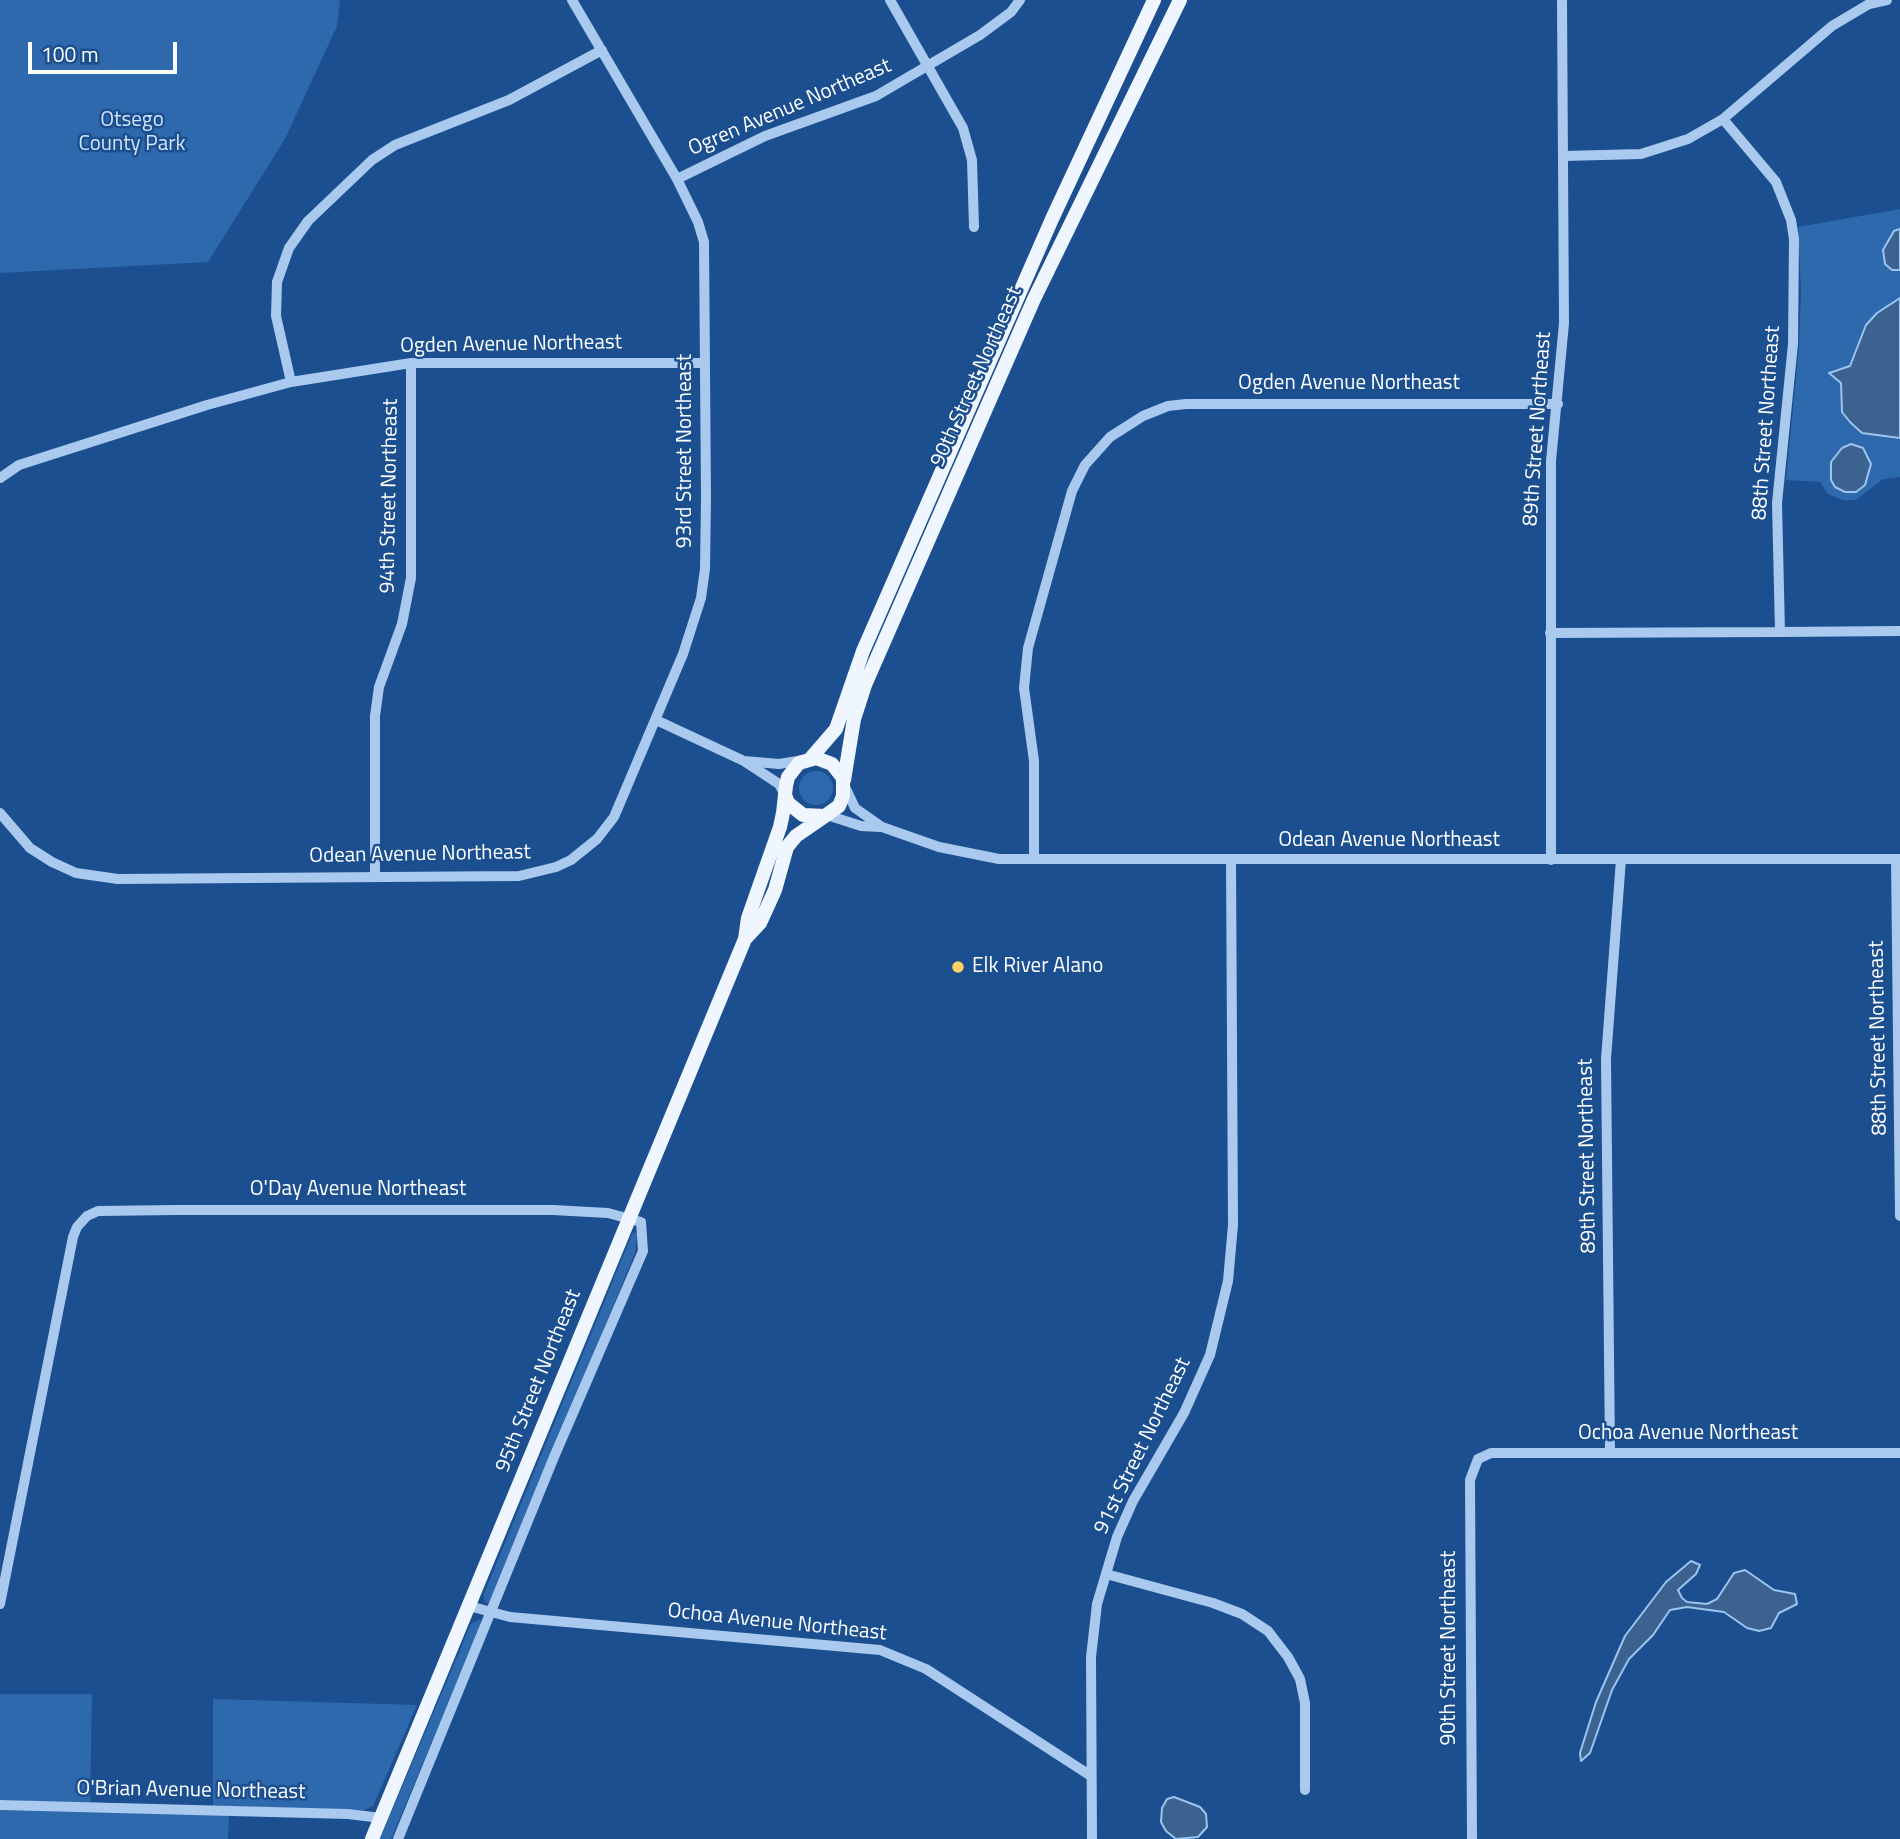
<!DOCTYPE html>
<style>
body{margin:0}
#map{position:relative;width:1900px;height:1839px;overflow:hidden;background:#1b4f8f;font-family:"Titillium Web",sans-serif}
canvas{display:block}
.scale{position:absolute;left:28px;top:42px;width:149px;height:32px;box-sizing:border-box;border:4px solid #fff;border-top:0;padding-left:9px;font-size:21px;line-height:24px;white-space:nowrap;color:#fff;-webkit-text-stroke:5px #1b4f8f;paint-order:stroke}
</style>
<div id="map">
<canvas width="1900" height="1839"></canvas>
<div class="scale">100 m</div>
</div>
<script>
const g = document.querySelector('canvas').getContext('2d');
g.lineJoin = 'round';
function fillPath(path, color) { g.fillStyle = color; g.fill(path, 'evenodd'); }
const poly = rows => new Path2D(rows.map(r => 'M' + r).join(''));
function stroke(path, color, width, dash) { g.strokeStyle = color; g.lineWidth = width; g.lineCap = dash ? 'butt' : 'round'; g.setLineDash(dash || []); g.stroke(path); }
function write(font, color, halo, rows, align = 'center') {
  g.font = font + ' "Titillium Web",sans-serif'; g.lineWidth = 5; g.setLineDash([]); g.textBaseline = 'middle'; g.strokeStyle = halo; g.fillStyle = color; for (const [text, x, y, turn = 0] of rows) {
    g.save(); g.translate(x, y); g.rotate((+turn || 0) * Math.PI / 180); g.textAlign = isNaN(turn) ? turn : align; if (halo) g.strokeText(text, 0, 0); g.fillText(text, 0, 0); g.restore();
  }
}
const green = poly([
 [0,0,340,0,337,26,285,139,208,262,0,273],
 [1900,209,1900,229,1894,231,1892,270,1900,270,1900,298,1877,313,1850,367,1831,370,1841,383,1842,412,1850,422,1862,433,1900,438,1900,477,1883,479,1856,500,1843,500,1828,494,1820,482,1786,480,1799,347,1801,291,1798,227],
 '799 788a17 17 0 1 1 34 0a17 17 0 1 1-34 0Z',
 [633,1232,637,1234,635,1253,491,1602,486,1603,483,1596],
 [480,1619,481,1625,391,1839,380,1839,471,1624],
 [0,1694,92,1694,90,1803,0,1800],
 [213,1699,417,1705,373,1806,364,1810,213,1806],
 [0,1809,229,1815,228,1839,0,1839]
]);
const water = poly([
 [1900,229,1900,270,1892,270,1885,264,1883,250,1894,231,1900,229],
 [1900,298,1900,438,1862,433,1850,422,1842,412,1841,383,1829,373,1850,366,1866,325,1877,313,1900,298],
 [1851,444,1863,448,1871,464,1865,485,1856,492,1845,492,1835,487,1831,480,1831,462,1842,448,1851,444],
 [1691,1561,1700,1565,1696,1574,1678,1590,1682,1598,1687,1602,1707,1604,1717,1599,1734,1573,1745,1570,1774,1590,1795,1594,1797,1604,1779,1613,1771,1628,1759,1631,1747,1628,1724,1612,1687,1607,1670,1610,1653,1635,1629,1659,1612,1690,1590,1753,1581,1761,1580,1753,1596,1702,1625,1636,1666,1582,1691,1561],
 [1174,1797,1200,1807,1206,1814,1207,1827,1198,1837,1176,1839,1166,1831,1161,1822,1162,1808,1167,1799,1174,1797]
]);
const minor = poly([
 [890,0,963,128,972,160,974,227],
 [1723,119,1776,182,1791,220,1794,239,1793,344,1777,503,1780,632,1900,631],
 [1564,156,1641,154,1688,139,1723,119,1832,26,1869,4,1887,0],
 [677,179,765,136,876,96,980,35,1011,12,1020,0],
 [291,382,276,316,277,282,289,248,308,221,372,160,395,145,509,100,602,50],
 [0,478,19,465,207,405,291,382,411,363,705,363],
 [1550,633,1780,632],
 [656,720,744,761,779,784,785,795],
 [744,761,779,764,804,760],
 [845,787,855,808,882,827,939,847,999,859,1900,859],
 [0,813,30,848,52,862,76,873,118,879,519,876,556,867,571,860,597,839,614,817,683,654,701,598,705,569,706,498,704,242,698,222,677,179,572,0],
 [827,815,861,826,880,827],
 [1034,859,1034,761,1024,688,1028,648,1072,491,1085,465,1110,437,1143,416,1168,406,1186,404,1558,404],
 [1896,859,1900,1216],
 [1551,860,1551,461,1564,323,1562,0],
 [375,877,375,716,379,687,402,624,411,578,411,363],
 [1610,1453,1606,1059,1621,859],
 [1106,1574,1213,1603,1242,1614,1268,1631,1288,1657,1300,1679,1305,1703,1305,1790],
 [0,1604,73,1237,77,1227,87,1216,98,1211,176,1210,553,1210,608,1213,641,1222,643,1251,554,1457,398,1839],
 [469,1606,510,1617,880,1650,926,1669,1091,1776],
 [0,1805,348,1814,381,1818],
 [1092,1839,1091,1657,1097,1604,1117,1537,1133,1501,1184,1413,1210,1355,1228,1281,1233,1225,1231,860],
 [1472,1839,1470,1480,1478,1459,1491,1453,1900,1453]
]);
const major = poly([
 [810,759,836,729,863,651,1052,219,1154,0],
 [844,780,854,719,865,685,1034,299,1180,0],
 [745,939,760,923,775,890,787,847,796,836,825,816],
 [372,1839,745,939,748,918,780,827,783,813,786,786,788,777,799,763,816,758,832,764,843,778,843,796,839,806,825,816,803,815,788,803,785,795]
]);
const markers = [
 [958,967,7,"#ffd166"]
];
const streetNames = [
 ["Ogren Avenue Northeast",790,108,-23],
 ["Ogden Avenue Northeast",511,345,-1],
 ["90th Street Northeast",977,377,-66],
 ["Ogden Avenue Northeast",1349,384],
 ["88th Street Northeast",1767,423,-86],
 ["89th Street Northeast",1538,429,-86],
 ["93rd Street Northeast",686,451,-90],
 ["94th Street Northeast",390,496,-89],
 ["Odean Avenue Northeast",1389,841],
 ["Odean Avenue Northeast",420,855,-1],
 ["88th Street Northeast",1879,1038,-91],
 ["89th Street Northeast",1588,1156,-91],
 ["O'Day Avenue Northeast",358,1190],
 ["95th Street Northeast",539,1381,-68],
 ["Ochoa Avenue Northeast",1688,1434],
 ["91st Street Northeast",1143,1446,-64],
 ["Ochoa Avenue Northeast",777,1623,6],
 ["90th Street Northeast",1450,1648,-90],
 ["O'Brian Avenue Northeast",191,1791,1]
];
const parkNames = [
 ["Otsego",132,121],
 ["County Park",132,145]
];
const poiNames = [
 ["Elk River Alano",972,967]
];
fillPath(green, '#2e69ad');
fillPath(water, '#3c6290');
stroke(water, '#9cc4f0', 2);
stroke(minor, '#a9c9ee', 10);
stroke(major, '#f0f6ff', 14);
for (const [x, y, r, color] of markers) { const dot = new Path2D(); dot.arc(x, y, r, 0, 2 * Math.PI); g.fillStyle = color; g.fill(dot); stroke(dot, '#1b4f8f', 2.5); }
write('21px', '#fff', '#1b4f8f', streetNames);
write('21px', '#cfe3fa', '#1b4f8f', parkNames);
write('21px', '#fff', '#1b4f8f', poiNames, 'left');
</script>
